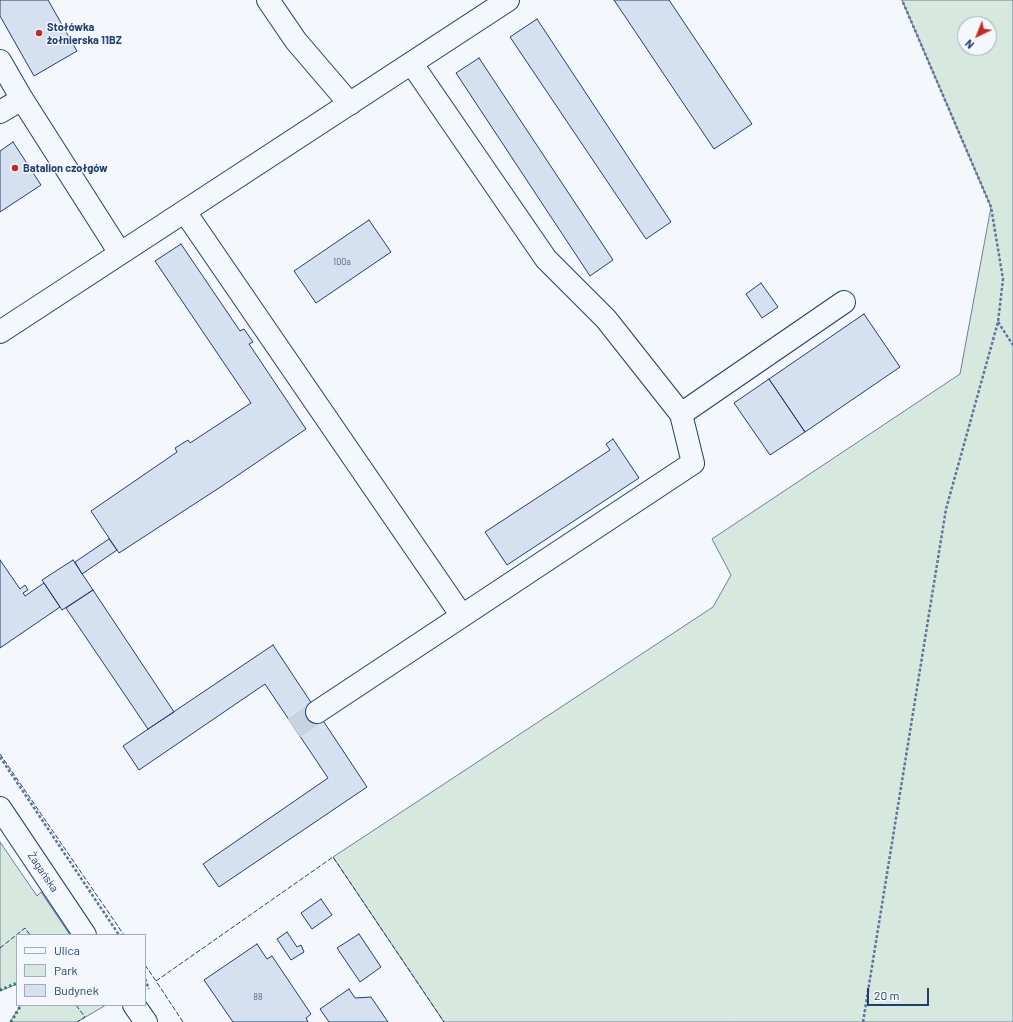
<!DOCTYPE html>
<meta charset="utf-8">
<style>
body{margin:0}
#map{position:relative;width:1013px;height:1022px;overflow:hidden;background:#f4f7fb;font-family:Barlow,sans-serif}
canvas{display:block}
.legend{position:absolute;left:16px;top:934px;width:130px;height:72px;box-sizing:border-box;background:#f4f7fb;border:1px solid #9eadc5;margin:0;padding:5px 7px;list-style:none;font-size:12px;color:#1d3f73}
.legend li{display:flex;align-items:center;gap:8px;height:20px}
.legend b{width:20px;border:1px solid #9eadc5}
.north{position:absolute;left:957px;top:16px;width:40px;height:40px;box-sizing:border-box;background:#f4f7fb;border:1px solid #9eadc5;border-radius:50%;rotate:223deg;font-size:11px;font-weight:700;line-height:16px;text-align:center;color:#1d3f73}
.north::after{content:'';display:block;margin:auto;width:14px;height:18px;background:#c62828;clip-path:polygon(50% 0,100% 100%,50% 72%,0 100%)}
.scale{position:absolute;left:867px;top:988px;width:62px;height:18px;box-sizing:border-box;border:2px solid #1d3f73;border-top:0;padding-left:5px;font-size:12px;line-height:14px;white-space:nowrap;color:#1d3f73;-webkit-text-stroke:3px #f4f7fb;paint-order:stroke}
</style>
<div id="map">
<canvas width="1013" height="1022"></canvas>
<ul class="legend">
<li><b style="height:5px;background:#f4f7fb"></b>Ulica</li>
<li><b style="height:11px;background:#d7e8df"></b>Park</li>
<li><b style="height:11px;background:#d5e0f0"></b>Budynek</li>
</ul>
<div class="north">N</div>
<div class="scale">20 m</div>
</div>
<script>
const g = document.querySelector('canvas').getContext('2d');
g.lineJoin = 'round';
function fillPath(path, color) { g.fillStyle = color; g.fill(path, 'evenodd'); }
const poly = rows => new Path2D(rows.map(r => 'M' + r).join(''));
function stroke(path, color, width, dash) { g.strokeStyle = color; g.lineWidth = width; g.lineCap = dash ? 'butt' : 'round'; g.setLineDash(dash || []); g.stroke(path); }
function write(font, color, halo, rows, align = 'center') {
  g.font = font + ' Barlow,sans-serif'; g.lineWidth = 3; g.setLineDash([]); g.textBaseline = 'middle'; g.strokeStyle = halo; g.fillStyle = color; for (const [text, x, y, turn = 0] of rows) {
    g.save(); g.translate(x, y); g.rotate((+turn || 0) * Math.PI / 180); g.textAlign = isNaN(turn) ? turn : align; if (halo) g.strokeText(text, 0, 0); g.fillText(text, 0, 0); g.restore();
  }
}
const green = poly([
 [902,0,1013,0,1013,1022,444,1022,333,857,713,607,731,575,712,539,960,374,991,207,902,0],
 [965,24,989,24,989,48,965,48,965,24],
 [0,842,37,896,41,892,70,935,17,935,17,984,0,991,0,842],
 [21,1005,106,1005,77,1022,10,1022,21,1005]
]);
const building = poly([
 [0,0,48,0,77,51,34,76,0,16,0,0],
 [614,0,669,0,752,124,714,149,614,0],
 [537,19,671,222,646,239,510,37,537,19],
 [479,58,613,260,590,276,456,73,479,58],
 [13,142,41,185,0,212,0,151,13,142],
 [369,220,391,252,316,303,294,271,369,220],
 [181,244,240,331,244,329,253,342,249,344,306,429,219,488,119,553,91,511,177,452,175,448,188,440,190,443,251,403,155,261,181,244],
 [761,283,778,307,762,318,746,294,761,283],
 [864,314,900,367,805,432,769,379,864,314],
 [769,379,805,432,770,455,734,403,769,379],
 [613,439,639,478,507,565,485,532,610,450,606,444,613,439],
 [109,539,117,550,82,574,75,562,109,539],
 [0,560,20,589,25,585,28,590,23,593,25,596,44,583,60,607,0,648,0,560],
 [73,560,93,590,62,610,42,580,73,560],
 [93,590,174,712,148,729,66,608,93,590],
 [273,645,367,787,219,887,203,864,328,778,265,684,139,770,123,746,273,645],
 [321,899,332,915,312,929,301,913,321,899],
 [287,932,297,947,301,945,304,952,291,960,277,939,287,932],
 [359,934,381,967,360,982,337,948,359,934],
 [257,944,267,959,272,956,311,1014,306,1018,308,1022,233,1022,204,980,257,944],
 [349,989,355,998,371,997,388,1022,329,1022,320,1009,349,989]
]);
const minorTunnel = poly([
 [294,728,317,712]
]);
const path = poly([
 [998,322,1013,345],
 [0,757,119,935],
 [145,979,149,989],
 [863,1022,946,509,998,322,1003,279,991,207,902,0]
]);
const minor = poly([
 [268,0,296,41,350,104],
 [0,61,22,99,120,253],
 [0,112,22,99],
 [185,212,462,616],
 [0,332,508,0],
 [681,414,844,302],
 [317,712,693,463,681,414,606,319,546,259,412,64]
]);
const major = poly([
 [0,808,85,935],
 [134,1005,146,1022]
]);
const hedge = poly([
 [0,990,17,983],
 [11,1022,21,1005]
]);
const fence = poly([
 [0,754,124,935],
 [0,948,25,928,30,935],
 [145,965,156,981],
 [76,1005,85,1017,77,1022],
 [183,1022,156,981,333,857,444,1022]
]);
const markers = [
 [39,33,4,"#c62828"],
 [15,168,4,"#c62828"]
];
const numberNames = [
 ["100a",342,262],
 ["88",258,997]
];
const poiNames = [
 ["Stołówka",47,27],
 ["żołnierska 11BZ",47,40],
 ["Batalion czołgów",23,168]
];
const streetNames = [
 ["Żagańska",43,872,56]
];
fillPath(green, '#d7e8df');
stroke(green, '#687fa3', 1);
fillPath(building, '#d5e0f0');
stroke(building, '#1d3f73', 1);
stroke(minorTunnel, '#c9d2e0', 22, [22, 11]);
stroke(minor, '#1d3f73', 24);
stroke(major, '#1d3f73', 24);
stroke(path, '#5e769c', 2.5, [3, 2]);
stroke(minor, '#f4f7fb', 22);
stroke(major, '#f4f7fb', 22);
stroke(hedge, '#2c6c60', 3, [2, 3]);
stroke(fence, '#1d3f73', 1, [5, 2]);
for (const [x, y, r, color] of markers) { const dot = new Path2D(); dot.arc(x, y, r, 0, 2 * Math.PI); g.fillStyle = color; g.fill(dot); stroke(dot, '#f4f7fb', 1.5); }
write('9px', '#4b6792', null, numberNames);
write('bold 11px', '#1d3f73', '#f4f7fb', poiNames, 'left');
write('11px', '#1d3f73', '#f4f7fb', streetNames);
</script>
